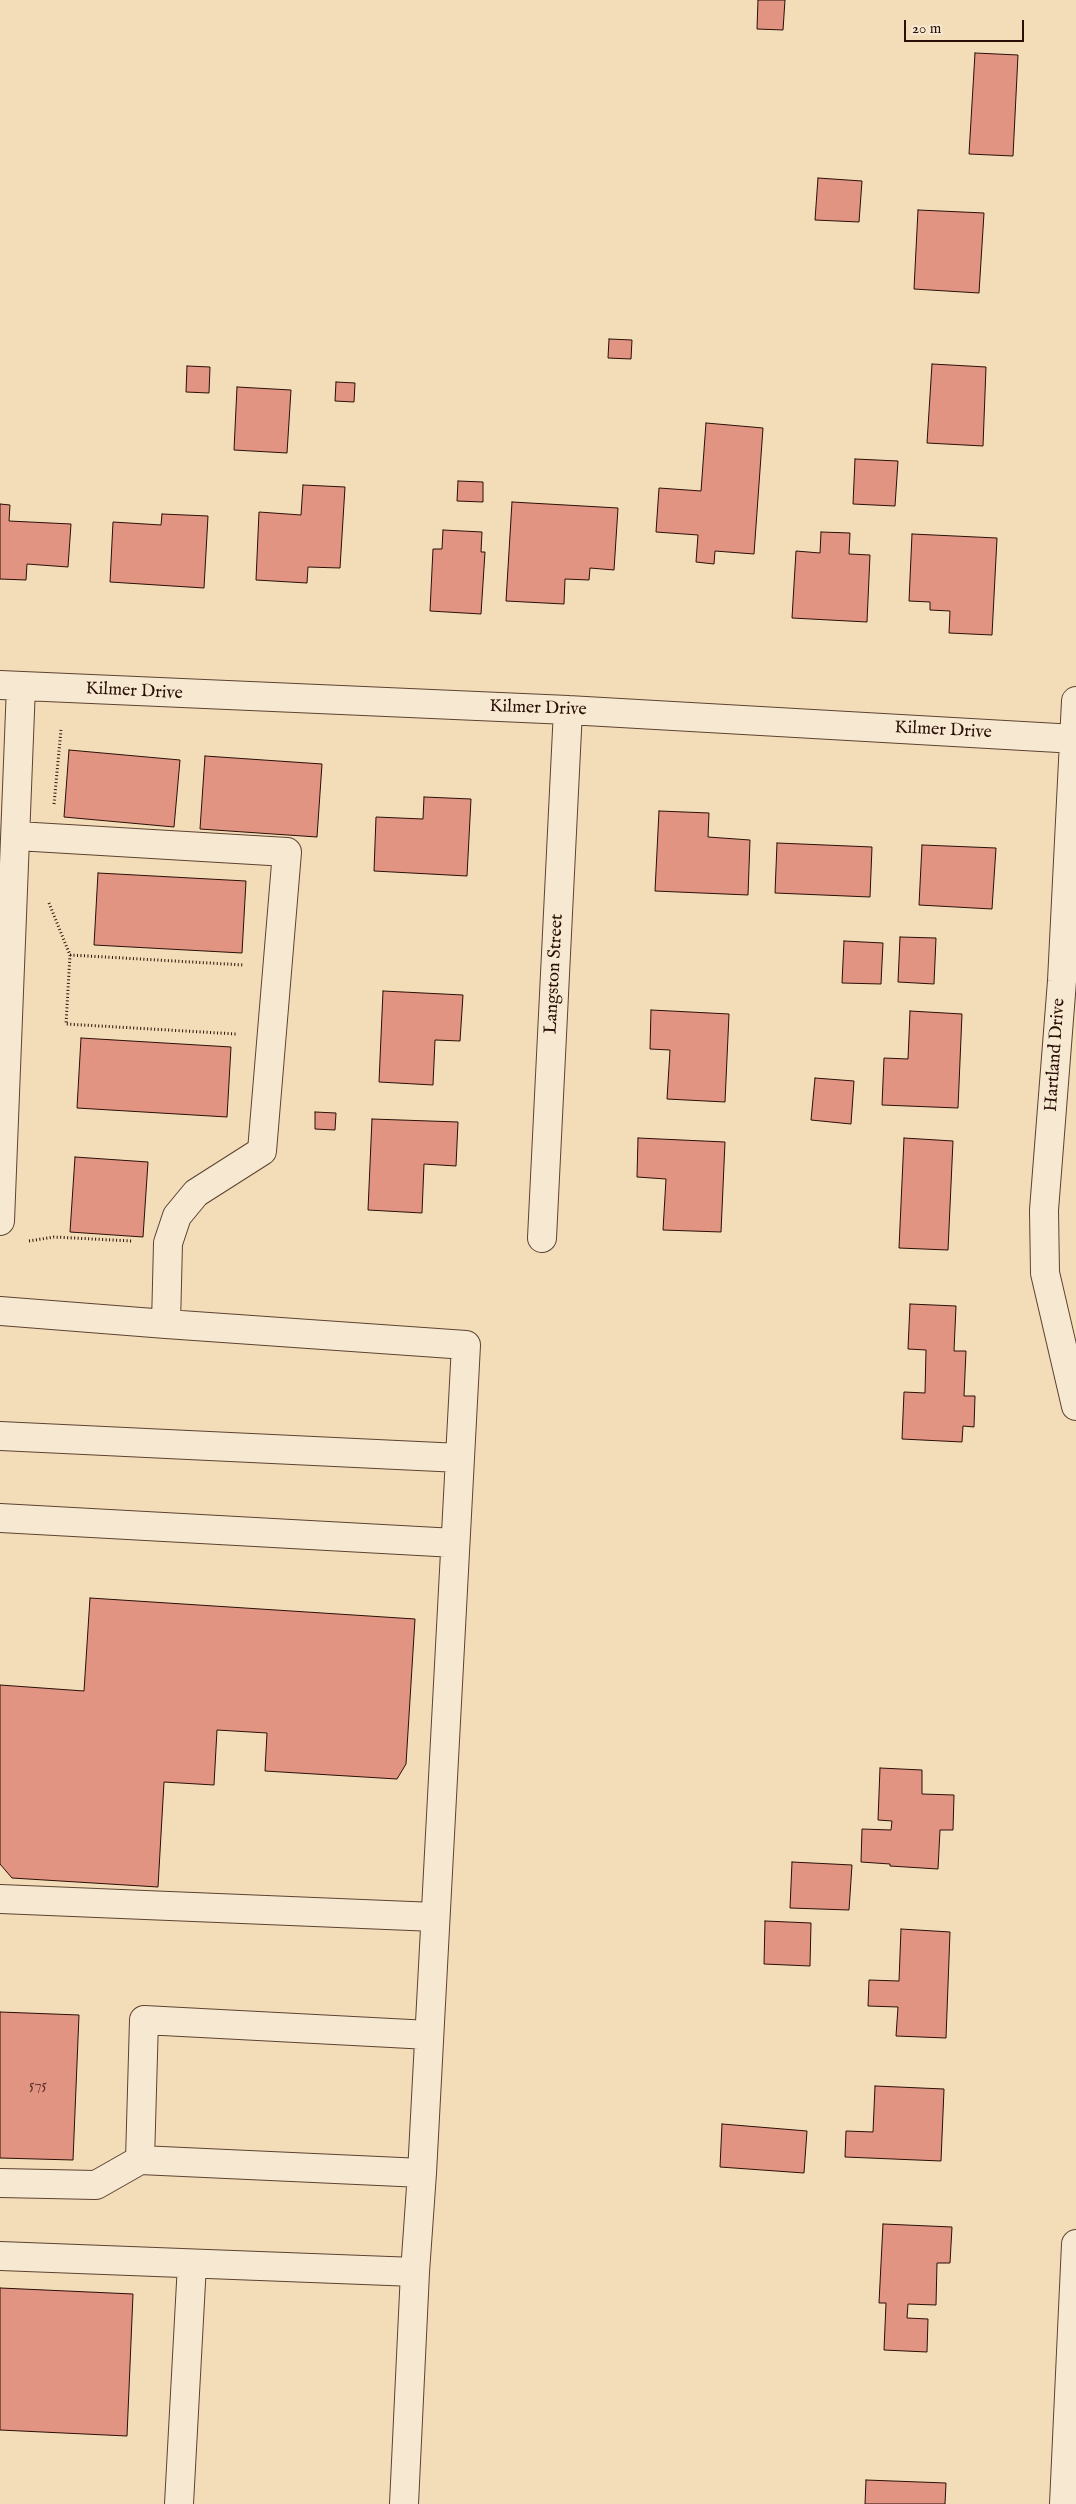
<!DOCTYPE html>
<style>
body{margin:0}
#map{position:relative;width:1076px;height:2504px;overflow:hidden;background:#f3ddb8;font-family:"IM FELL English",serif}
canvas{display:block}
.scale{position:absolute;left:904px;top:20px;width:120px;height:22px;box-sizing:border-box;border:2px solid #2a0f06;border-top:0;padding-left:6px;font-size:15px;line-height:18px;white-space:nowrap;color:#2a0f06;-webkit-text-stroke:4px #f7e9d1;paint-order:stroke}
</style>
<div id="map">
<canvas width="1076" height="2504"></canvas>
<div class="scale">20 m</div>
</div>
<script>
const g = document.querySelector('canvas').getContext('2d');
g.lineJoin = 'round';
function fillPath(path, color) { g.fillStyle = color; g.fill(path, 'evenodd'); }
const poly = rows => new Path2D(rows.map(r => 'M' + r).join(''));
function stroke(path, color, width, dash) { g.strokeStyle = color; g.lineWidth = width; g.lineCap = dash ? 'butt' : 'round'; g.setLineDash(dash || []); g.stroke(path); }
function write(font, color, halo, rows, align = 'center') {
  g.font = font + ' "IM FELL English",serif'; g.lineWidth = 5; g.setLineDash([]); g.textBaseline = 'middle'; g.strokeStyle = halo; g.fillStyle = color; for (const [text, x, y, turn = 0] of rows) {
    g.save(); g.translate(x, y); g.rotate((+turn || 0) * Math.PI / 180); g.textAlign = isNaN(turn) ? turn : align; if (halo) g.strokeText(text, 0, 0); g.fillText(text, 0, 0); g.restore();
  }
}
const building = poly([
 [758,0,785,0,783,30,757,29,758,0],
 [975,53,1018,55,1013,156,969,154,975,53],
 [818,178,862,181,859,222,815,220,818,178],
 [918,210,984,213,979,293,914,289,918,210],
 [609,339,632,340,631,359,608,358,609,339],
 [932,364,986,367,983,446,927,443,932,364],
 [187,366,210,367,209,393,186,392,187,366],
 [336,382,355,383,354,402,335,401,336,382],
 [237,387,291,390,287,453,234,450,237,387],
 [706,423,763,428,754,554,715,551,714,564,696,562,698,535,656,532,659,488,701,491,706,423],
 [855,459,898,461,895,506,853,504,855,459],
 [458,481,483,482,483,502,457,501,458,481],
 [303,485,345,487,340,568,308,567,307,583,256,580,259,512,301,515,303,485],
 [512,502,618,508,614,570,590,568,589,580,565,579,564,604,506,601,512,502],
 [0,504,10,505,9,521,71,524,68,567,27,564,26,580,0,579,0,504],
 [162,514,208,516,204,588,110,582,113,522,161,525,162,514],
 [443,530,482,532,481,552,485,552,481,614,430,611,433,549,442,549,443,530],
 [821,532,850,533,849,554,870,555,867,622,792,618,796,551,820,553,821,532],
 [912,534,997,538,992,635,949,633,950,611,930,610,930,602,909,601,912,534],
 [69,750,180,760,174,827,64,817,69,750],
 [205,756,322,764,317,837,200,829,205,756],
 [424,797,471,799,467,876,374,871,376,817,423,819,424,797],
 [659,811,709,813,708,837,750,840,748,895,655,891,659,811],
 [777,843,872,847,870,897,775,893,777,843],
 [922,845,996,848,992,909,919,905,922,845],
 [98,873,246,881,242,953,94,945,98,873],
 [900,937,936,938,934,984,898,982,900,937],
 [844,941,883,943,881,984,842,983,844,941],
 [383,991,463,995,460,1041,435,1040,433,1085,379,1082,383,991],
 [651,1010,729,1014,725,1102,667,1099,670,1050,650,1049,651,1010],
 [910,1011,962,1014,958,1108,882,1105,884,1058,908,1059,910,1011],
 [81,1038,231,1047,227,1117,77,1108,81,1038],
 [815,1078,854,1081,851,1124,811,1120,815,1078],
 [315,1112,336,1113,335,1130,315,1129,315,1112],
 [372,1119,458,1122,456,1166,424,1164,422,1213,368,1210,372,1119],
 [638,1138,725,1142,721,1232,663,1230,666,1179,637,1177,638,1138],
 [904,1138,953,1141,948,1250,899,1248,904,1138],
 [75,1157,148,1162,143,1237,70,1232,75,1157],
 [910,1304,956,1306,954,1351,966,1351,964,1396,975,1396,974,1427,963,1426,962,1442,902,1439,904,1392,925,1393,926,1350,908,1349,910,1304],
 [90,1598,415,1619,406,1764,397,1779,265,1771,267,1733,217,1730,214,1785,164,1782,158,1887,12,1878,0,1864,0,1685,84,1691,90,1598],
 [880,1768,922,1770,922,1794,954,1795,953,1830,940,1830,938,1869,890,1866,890,1864,861,1862,862,1829,891,1830,892,1821,878,1820,880,1768],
 [792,1862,852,1865,849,1910,790,1908,792,1862],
 [765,1921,811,1923,810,1966,764,1964,765,1921],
 [901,1929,950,1932,946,2038,896,2036,898,2007,868,2006,869,1980,899,1981,901,1929],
 [0,2012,79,2015,73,2160,0,2158,0,2012],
 [875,2086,944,2089,941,2161,845,2157,846,2131,873,2132,875,2086],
 [722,2124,807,2131,804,2173,720,2167,722,2124],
 [883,2224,952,2227,950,2263,937,2263,936,2305,908,2304,907,2318,928,2319,927,2352,884,2350,886,2303,879,2303,883,2224],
 [0,2288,133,2294,127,2436,0,2430,0,2288],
 [866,2480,946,2483,945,2504,865,2504,866,2480]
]);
const path = poly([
 [54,804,61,730],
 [49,903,70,955,66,1024,236,1034],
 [70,955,244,965],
 [29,1241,54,1237,132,1241]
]);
const minor = poly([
 [0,685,568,710,1076,739],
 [1076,701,1062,981,1044,1210,1045,1273,1076,1406],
 [0,1221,21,686],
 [542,1238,568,710],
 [0,1311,166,1324],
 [0,1436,460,1458],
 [0,1518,455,1543],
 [0,1899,435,1917],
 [140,2160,144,2020,429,2035],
 [0,2183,96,2185,140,2160,422,2173,466,1345,166,1324,168,1243,177,1216,196,1193,262,1151,287,852,17,836],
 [0,2256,415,2272,404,2504],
 [415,2272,422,2173],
 [179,2504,192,2264],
 [1064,2504,1076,2244]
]);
const numberNames = [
 ["575",38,2086]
];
const streetNames = [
 ["Kilmer Drive",134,692,3],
 ["Kilmer Drive",538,709,2],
 ["Kilmer Drive",943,731,3],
 ["Langston Street",555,974,-87],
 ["Hartland Drive",1056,1055,-86]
];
fillPath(building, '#e19482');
stroke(building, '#2a0f06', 1);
stroke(minor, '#5c4232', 30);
stroke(path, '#2a0f06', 3, [1, 2.5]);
stroke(minor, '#f7e9d1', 28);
write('15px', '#583025', null, numberNames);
write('18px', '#2a0f06', '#f7e9d1', streetNames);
</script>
